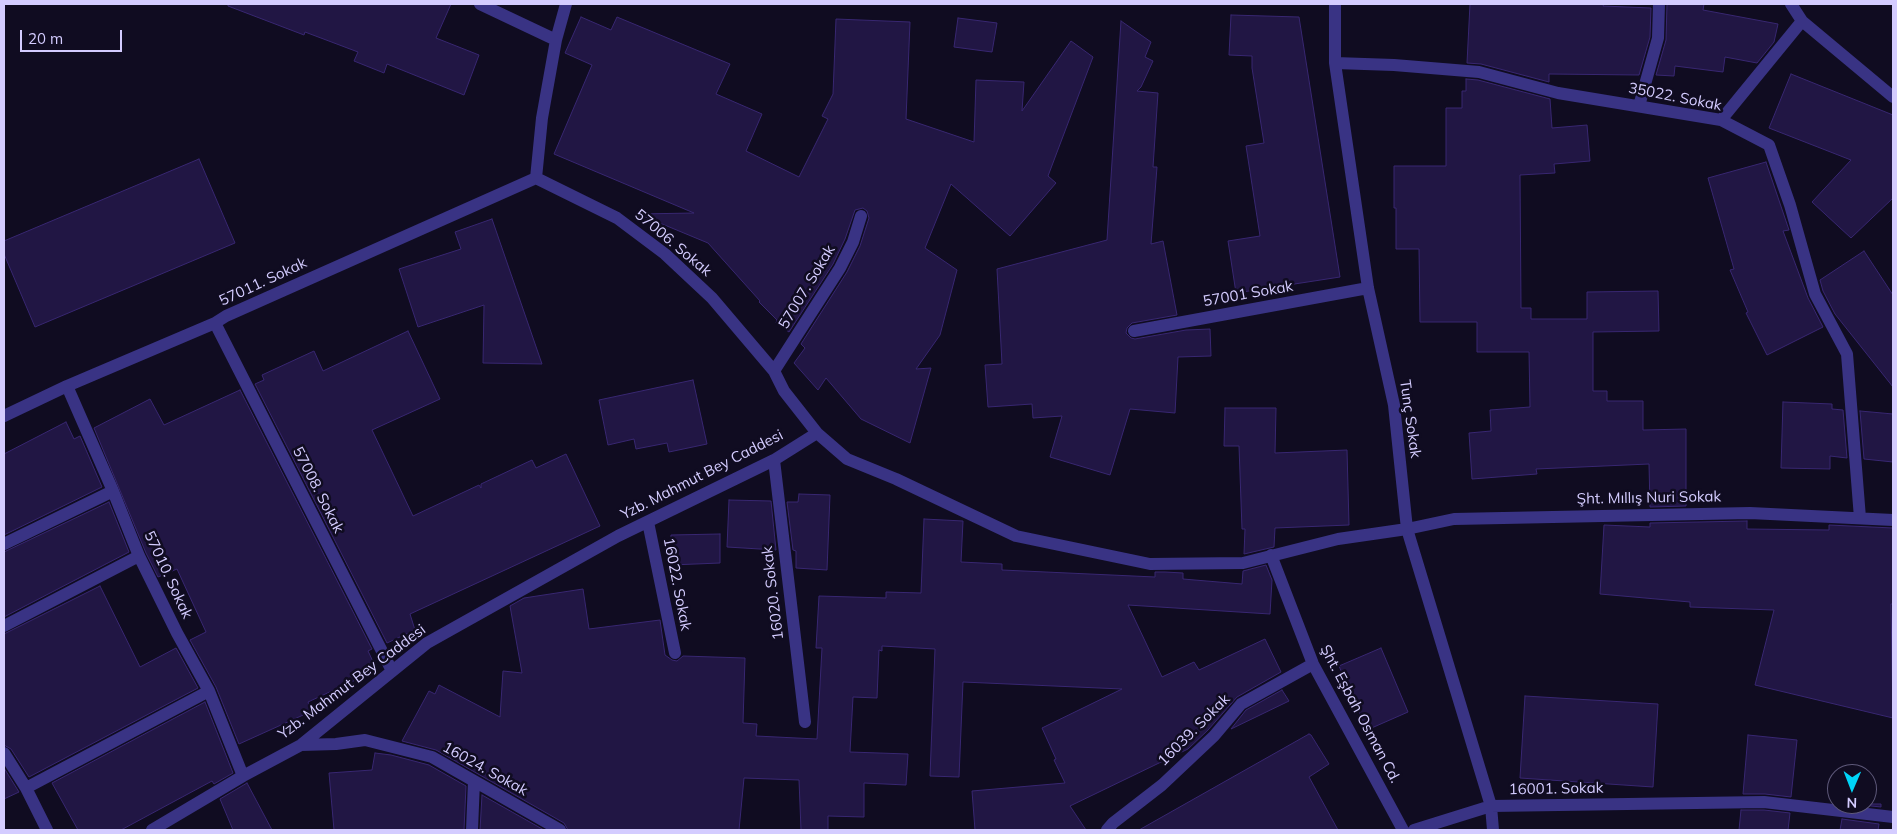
<!DOCTYPE html>
<meta charset="utf-8">
<style>
body{margin:0}
#map{position:relative;width:1897px;height:834px;overflow:hidden;background:#100c21;font-family:Mulish,sans-serif}
canvas{display:block}
.frame{position:absolute;inset:0;border:5px solid #d4ccff;pointer-events:none}
.north{position:absolute;left:1827px;top:764px;width:50px;height:50px;box-sizing:border-box;background:#100c21;border:1px solid #5e597a;border-radius:50%;rotate:181deg;font-size:14px;font-weight:700;line-height:20px;text-align:center;color:#d4ccff}
.north::after{content:'';display:block;margin:auto;width:18px;height:22px;background:#00d4f7;clip-path:polygon(50% 0,100% 100%,50% 72%,0 100%)}
.scale{position:absolute;left:20px;top:30px;width:102px;height:22px;box-sizing:border-box;border:2px solid #d4ccff;border-top:0;padding-left:6px;font-size:15px;line-height:18px;white-space:nowrap;color:#d4ccff;-webkit-text-stroke:4px #100c21;paint-order:stroke}
</style>
<div id="map">
<canvas width="1897" height="834"></canvas>
<div class="frame"></div>
<div class="north">N</div>
<div class="scale">20 m</div>
</div>
<script>
const g = document.querySelector('canvas').getContext('2d');
g.lineJoin = 'round';
function fillPath(path, color) { g.fillStyle = color; g.fill(path, 'evenodd'); }
const poly = rows => new Path2D(rows.map(r => 'M' + r).join(''));
function stroke(path, color, width, dash) { g.strokeStyle = color; g.lineWidth = width; g.lineCap = dash ? 'butt' : 'round'; g.setLineDash(dash || []); g.stroke(path); }
function write(font, color, halo, rows, align = 'center') {
  g.font = font + ' Mulish,sans-serif'; g.lineWidth = 5; g.setLineDash([]); g.textBaseline = 'middle'; g.strokeStyle = halo; g.fillStyle = color; for (const [text, x, y, turn = 0] of rows) {
    g.save(); g.translate(x, y); g.rotate((+turn || 0) * Math.PI / 180); g.textAlign = isNaN(turn) ? turn : align; if (halo) g.strokeText(text, 0, 0); g.fillText(text, 0, 0); g.restore();
  }
}
const building = poly([
 [228,4,451,4,436,38,479,55,464,95,387,64,384,73,354,61,358,52,305,32,304,35,228,6,228,4],
 [1470,4,1604,4,1603,6,1651,8,1650,37,1639,75,1549,74,1549,82,1481,64,1467,63,1470,4],
 [1667,4,1704,4,1703,10,1778,24,1774,42,1757,63,1725,57,1723,72,1675,66,1674,76,1656,75,1666,40,1667,4],
 [1231,15,1299,17,1340,277,1236,293,1228,241,1260,236,1246,146,1264,143,1252,68,1252,56,1229,55,1231,15],
 [581,17,611,30,617,17,730,64,716,94,762,114,746,151,799,177,828,119,822,116,833,94,836,19,910,22,906,119,974,142,976,80,1024,82,1022,111,1071,41,1093,57,1048,176,1056,183,1010,236,951,184,925,248,957,270,940,335,916,369,931,368,910,443,861,419,826,378,818,390,794,363,805,348,801,344,847,272,860,246,869,218,867,211,863,208,855,210,845,239,833,264,789,332,776,323,777,320,759,302,760,301,708,243,638,214,694,213,554,154,592,65,565,53,581,17],
 [958,18,997,23,992,52,954,47,958,18],
 [1121,21,1151,42,1145,57,1153,61,1141,87,1137,91,1158,93,1153,167,1157,167,1151,244,1163,241,1177,315,1132,323,1127,328,1126,333,1131,338,1135,339,1186,330,1210,329,1211,356,1178,357,1175,413,1130,409,1110,475,1050,457,1062,416,1033,418,1032,404,988,407,985,365,1002,364,997,269,1107,240,1121,21],
 [1791,74,1893,115,1893,198,1851,238,1812,202,1851,160,1769,128,1791,74],
 [1466,79,1478,80,1550,99,1552,128,1587,125,1590,161,1554,164,1555,173,1520,175,1521,308,1531,308,1531,319,1587,319,1587,292,1658,291,1659,331,1593,332,1593,391,1607,391,1607,401,1643,401,1643,430,1686,429,1686,506,1650,507,1649,464,1536,469,1537,474,1472,479,1469,433,1491,431,1490,410,1530,407,1529,352,1477,352,1477,322,1420,322,1419,249,1396,249,1396,208,1394,208,1394,166,1446,166,1446,108,1462,108,1462,91,1466,91,1466,79],
 [199,159,235,243,35,327,4,254,4,241,199,159],
 [1766,162,1789,230,1783,231,1808,298,1823,327,1767,355,1746,313,1748,312,1730,270,1734,269,1708,178,1766,162],
 [492,219,542,364,483,363,484,305,418,327,399,269,461,249,455,232,492,219],
 [1864,251,1893,295,1893,387,1835,314,1823,291,1820,280,1864,251],
 [408,331,440,399,372,430,413,516,479,485,481,488,481,484,532,460,536,468,566,454,600,526,410,614,415,630,387,643,255,384,264,380,262,375,314,351,323,371,408,331],
 [693,380,707,444,669,452,667,443,636,449,634,439,608,445,599,400,693,380],
 [240,390,372,649,368,651,377,670,308,702,312,711,239,744,216,687,190,640,206,632,177,569,158,577,146,553,94,428,150,399,164,425,240,390],
 [1783,402,1832,404,1832,409,1843,410,1847,458,1830,456,1830,469,1781,468,1783,402],
 [1225,408,1276,408,1275,453,1347,450,1349,525,1275,528,1274,547,1244,554,1245,529,1242,529,1239,446,1224,446,1225,408],
 [1860,411,1893,414,1893,462,1864,459,1860,411],
 [66,422,74,439,80,436,102,487,4,535,4,454,66,422],
 [799,494,830,495,827,570,796,568,796,551,793,550,787,502,798,502,799,494],
 [729,500,771,501,776,550,727,547,729,500],
 [109,502,129,552,4,617,4,552,109,502],
 [924,519,963,521,961,562,1002,564,1002,570,1155,577,1155,572,1165,572,1183,573,1183,579,1242,584,1243,571,1266,565,1272,580,1270,614,1128,605,1162,677,1194,662,1199,670,1265,639,1281,672,1237,697,1208,730,1188,749,1070,806,1086,830,975,830,972,791,1065,783,1054,760,1056,759,1042,728,1122,689,963,682,959,777,930,776,935,649,882,646,882,651,879,650,877,698,853,697,850,752,908,754,906,785,864,783,864,817,828,816,828,830,801,830,799,780,744,778,739,830,568,830,564,823,436,750,402,741,429,691,435,694,439,685,500,717,503,671,522,673,510,606,524,598,583,589,589,629,660,620,665,655,672,660,677,661,683,656,745,658,743,723,757,724,756,736,817,739,822,648,816,648,819,596,886,598,886,592,921,593,924,519],
 [1747,521,1747,529,1829,530,1829,525,1893,528,1893,604,1891,604,1893,718,1755,685,1774,610,1690,607,1690,602,1600,594,1604,525,1650,527,1650,523,1747,521],
 [720,534,720,563,671,565,671,535,720,534],
 [100,586,140,667,176,648,198,688,29,777,11,749,4,745,4,634,100,586],
 [1381,648,1408,712,1367,730,1339,666,1381,648],
 [1282,690,1289,701,1231,729,1246,710,1282,690],
 [1525,696,1658,704,1653,787,1520,778,1525,696],
 [205,702,233,773,214,784,212,781,121,830,78,830,52,783,205,702],
 [1309,734,1311,735,1329,764,1309,777,1338,830,1139,830,1309,734],
 [1748,735,1797,740,1791,797,1765,794,1743,794,1748,735],
 [375,753,391,755,429,765,466,786,464,830,334,830,329,773,372,770,375,753],
 [4,768,19,792,4,799,4,768],
 [247,783,272,830,233,830,220,799,247,783],
 [482,795,544,830,480,830,482,795],
 [1852,804,1881,804,1881,807,1852,804],
 [1741,810,1764,810,1790,813,1788,830,1739,830,1741,810],
 [1842,819,1879,824,1878,830,1840,830,1842,819]
]);
const minor = poly([
 [480,4,556,40],
 [1335,4,1335,63,1368,288,1394,405,1407,529,1491,806,1493,830],
 [1791,4,1802,21,1893,97],
 [1335,63,1394,65,1479,72,1558,93,1721,120,1769,145,1790,205,1815,294,1847,354,1860,518],
 [1639,106,1658,38,1659,4],
 [1721,120,1802,21],
 [536,178,617,218,665,254,712,298,774,371,784,391,817,433,847,459,896,479,1016,536,1150,564,1243,563,1338,539,1407,529,1454,519,1750,513,1893,520],
 [536,178,542,118,556,40,566,4],
 [215,323,392,671],
 [1134,331,1368,288],
 [774,371,840,268,853,242,861,216],
 [67,386,113,491,139,556,177,633,209,691,243,776],
 [4,416,67,386,215,323,226,316,536,178],
 [774,460,805,722],
 [648,522,675,653],
 [4,544,113,491],
 [1271,555,1313,664,1403,830],
 [4,626,139,556],
 [301,745,336,744,365,740,432,757,560,830],
 [4,753,26,788,47,830],
 [26,788,209,691],
 [152,830,243,776,301,745,427,643,618,536,774,460,817,433],
 [472,830,474,781],
 [1107,830,1113,823,1162,785,1214,736,1241,704,1313,664],
 [1414,830,1491,806,1764,802,1893,817]
]);
const streetNames = [
 ["35022. Sokak",1675,97,11],
 ["57006. Sokak",673,243,40],
 ["57011. Sokak",263,282,-25],
 ["57007. Sokak",807,287,-59],
 ["57001 Sokak",1248,294,-10],
 ["Tunç Sokak",1410,419,82],
 ["Yzb. Mahmut Bey Caddesi",702,475,-27],
 ["57008. Sokak",318,490,63],
 ["Şht. Mıllış Nuri Sokak",1649,498,-1],
 ["57010. Sokak",168,575,65],
 ["16022. Sokak",677,584,79],
 ["16020. Sokak",773,593,-97],
 ["Yzb. Mahmut Bey Caddesi",352,682,-37],
 ["Şht. Eşbah Osman Cd.",1360,714,62],
 ["16039. Sokak",1194,730,-45],
 ["16024. Sokak",485,769,29],
 ["16001. Sokak",1556,789,-1]
];
fillPath(building, '#211644');
stroke(building, '#382771', 1);
stroke(minor, '#393384', 12);
write('15px', '#d4ccff', '#100c21', streetNames);
</script>
